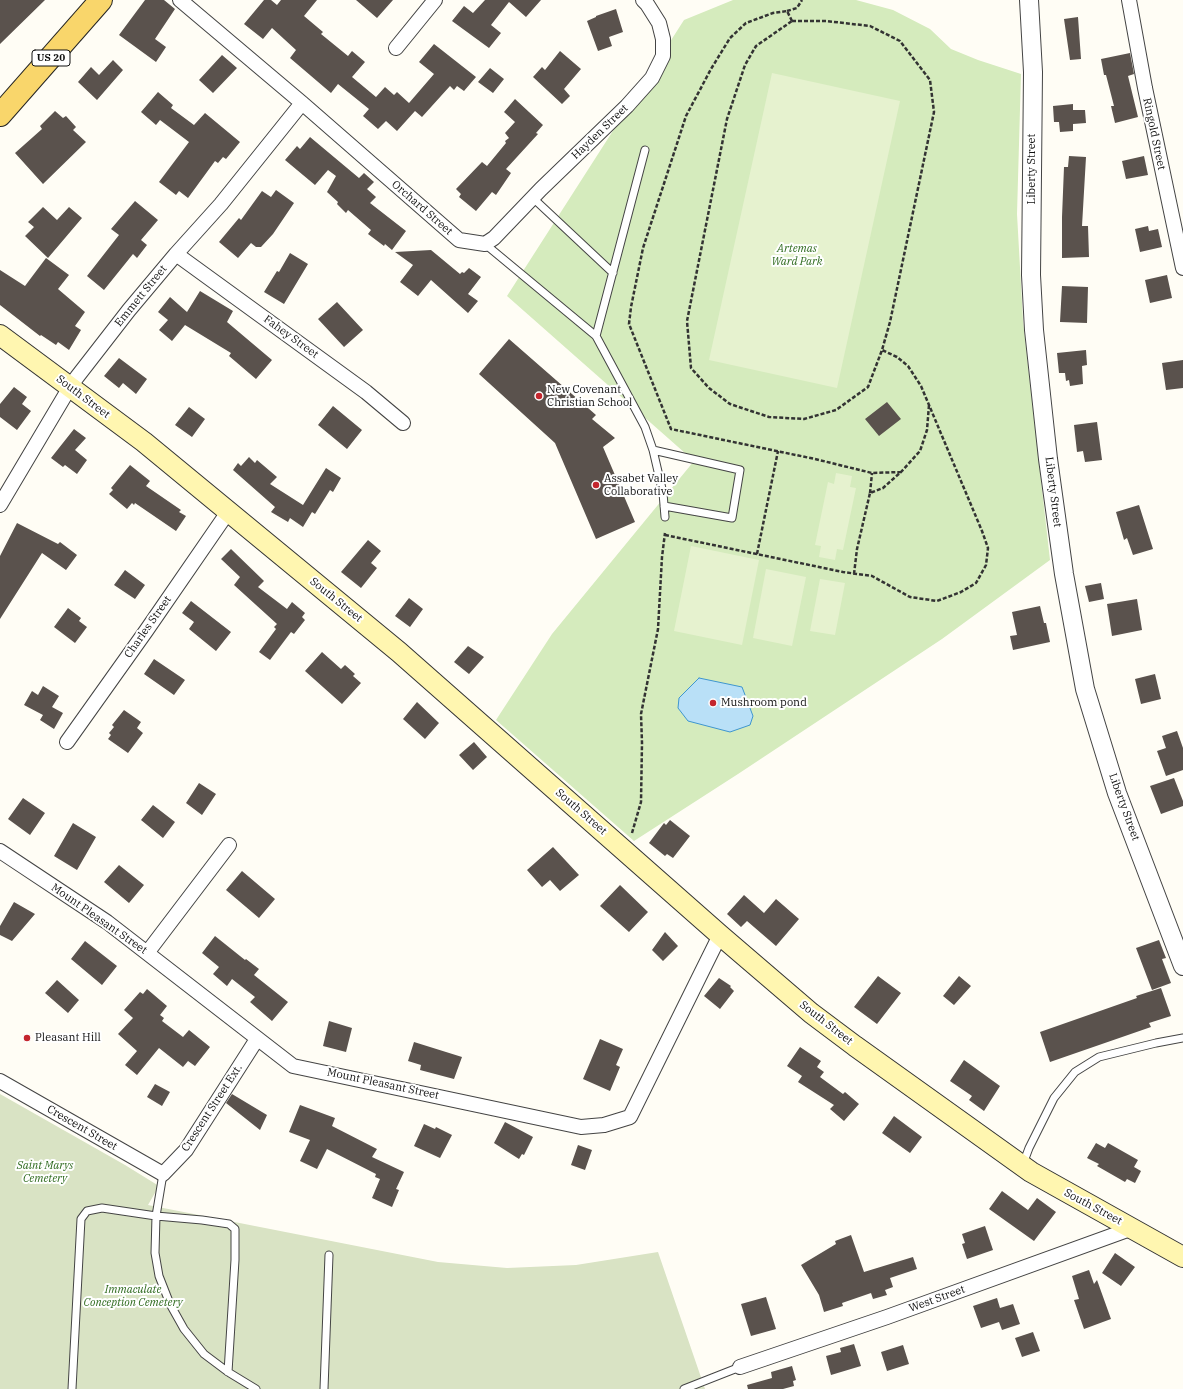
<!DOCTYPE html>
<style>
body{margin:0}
canvas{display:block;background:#fffdf5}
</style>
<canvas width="1183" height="1389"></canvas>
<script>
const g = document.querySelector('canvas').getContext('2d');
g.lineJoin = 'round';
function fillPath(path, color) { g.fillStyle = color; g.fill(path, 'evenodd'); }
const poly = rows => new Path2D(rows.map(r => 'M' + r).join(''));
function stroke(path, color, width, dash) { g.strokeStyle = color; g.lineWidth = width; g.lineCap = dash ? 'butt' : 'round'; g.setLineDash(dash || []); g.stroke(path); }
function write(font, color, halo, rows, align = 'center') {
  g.font = font + ' "IBM Plex Serif",serif'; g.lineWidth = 4; g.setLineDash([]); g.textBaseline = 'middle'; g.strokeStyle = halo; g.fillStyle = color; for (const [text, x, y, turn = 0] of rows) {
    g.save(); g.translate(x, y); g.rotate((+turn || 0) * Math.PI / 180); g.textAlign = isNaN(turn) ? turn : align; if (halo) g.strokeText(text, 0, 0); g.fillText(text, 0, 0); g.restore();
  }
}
const green = poly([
 [733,0,856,0,893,10,930,29,951,49,978,60,1021,74,1017,214,1023,321,1050,560,942,639,738,774,634,841,496,720,552,634,694,461,507,296,684,20]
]);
const cemetery = poly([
 [0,1094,125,1165,159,1186,148,1205,438,1262,507,1268,576,1265,658,1252,705,1389,0,1389]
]);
const pitch = poly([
 [772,73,900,101,837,388,709,360],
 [836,473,852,476,850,487,856,488,843,550,837,549,835,560,819,557,821,546,815,545,828,482,834,484],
 [691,546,759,560,742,645,674,631],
 [766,569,806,577,792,646,753,638],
 [820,579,845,583,835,635,810,631]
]);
const water = poly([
 [699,678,742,687,753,716,750,725,730,732,688,721,678,708,679,698,699,678]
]);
const building = poly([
 [0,0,45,0,0,44],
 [145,0,164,0,175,9,155,39,166,47,156,62,119,35],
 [264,0,271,0,277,5,281,0,317,0,304,16,323,32,321,34,348,56,352,51,365,62,352,77,376,97,385,87,394,95,397,92,409,103,434,74,419,62,434,44,476,77,464,91,457,86,454,90,450,86,422,117,415,111,397,131,386,121,378,129,363,116,369,109,338,84,331,93,290,58,296,50,272,28,263,39,244,24],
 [356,0,393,0,377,18],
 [485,0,541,0,526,17,509,2,491,25,501,33,489,48,452,21,464,6,473,13],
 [616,9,623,32,609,37,612,46,598,51,587,21,596,17,596,16],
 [1078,17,1081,59,1070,60,1064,19],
 [560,51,581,69,564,89,570,96,562,104,533,77,542,67,545,70],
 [1130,53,1134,74,1128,76,1138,117,1115,123,1111,106,1114,106,1106,75,1104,75,1101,59],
 [222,55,237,68,213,93,199,80],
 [113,60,123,70,97,100,78,82,91,67,99,75],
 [490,68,504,79,493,93,478,82],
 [158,92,173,105,171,108,194,125,205,113,240,142,226,159,223,157,218,163,215,161,188,198,179,191,176,195,159,182,189,142,160,120,156,125,141,112],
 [515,99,543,125,536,133,538,134,506,169,511,173,496,195,492,192,476,211,459,197,461,194,456,189,482,162,487,166,506,143,505,141,509,138,505,133,515,122,504,112],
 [1073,104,1073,110,1085,110,1086,123,1073,124,1073,131,1060,132,1059,122,1054,122,1053,106],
 [55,111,63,118,66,116,76,127,73,130,86,142,43,184,15,153,42,129,40,126],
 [310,137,359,178,364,173,374,182,367,189,376,197,370,203,406,231,392,250,385,244,384,246,368,234,371,230,348,210,346,213,337,204,338,202,327,192,336,176,328,170,315,185,285,160,297,146,300,149],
 [1069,156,1086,157,1082,226,1088,226,1089,257,1062,258,1062,217,1064,167,1068,167],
 [1144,156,1148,175,1126,179,1122,161],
 [276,190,294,203,273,234,261,247,256,247,251,243,238,258,219,242,239,218,241,220,262,191,271,197],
 [135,201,158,220,141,240,147,245,137,258,133,254,104,290,87,276,119,235,111,229],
 [43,207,57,220,69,207,82,218,48,258,25,236,34,227,28,222],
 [1148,226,1149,231,1158,229,1162,247,1140,252,1135,229],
 [431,250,460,274,462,272,464,273,469,268,481,277,468,294,478,301,468,313,431,280,418,296,400,282,413,265,395,252],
 [290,253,308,264,284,304,264,292,277,271,279,272],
 [46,258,69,275,58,289,85,312,75,326,81,330,69,350,58,342,56,345,41,335,40,336,0,305,0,270,25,286],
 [1167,275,1172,298,1150,303,1145,280],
 [1062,286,1088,287,1087,323,1060,322],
 [200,291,233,311,227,322,272,360,256,379,229,356,231,353,185,325,172,341,159,330,168,320,158,312,170,297,187,312],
 [337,302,363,330,344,347,318,319],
 [509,339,596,415,592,419,615,438,603,447,635,522,596,539,555,443,479,374],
 [1086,350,1087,365,1082,366,1083,384,1070,386,1069,380,1066,381,1065,373,1059,373,1057,353],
 [119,358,147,379,136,394,123,383,119,388,104,376],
 [1183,360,1183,388,1166,390,1162,363],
 [14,387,27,397,22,404,31,411,17,430,0,417,0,404],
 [887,402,901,419,879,436,865,419],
 [333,406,362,430,347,449,318,425],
 [189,407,205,419,192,437,175,425],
 [1097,422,1102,460,1085,462,1083,451,1077,452,1074,425],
 [74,429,86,438,75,450,87,460,77,474,65,465,63,467,51,458],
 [249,457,255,463,257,460,277,477,270,484,303,505,326,468,341,478,333,492,330,490,315,514,312,512,303,527,290,518,288,522,271,512,275,507,233,470,238,463,241,466],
 [130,465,150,481,146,486,181,510,179,512,186,516,176,531,135,503,134,505,132,503,127,509,109,494,113,490,111,488],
 [1139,505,1153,549,1133,555,1127,538,1124,540,1116,512],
 [17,523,58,544,60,542,77,555,66,570,42,553,0,619,0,556],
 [368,540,381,551,371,563,377,568,361,588,341,572],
 [231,549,264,581,258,587,287,609,292,602,305,613,302,617,305,620,294,634,291,632,270,660,259,652,276,629,274,627,277,624,234,585,240,577,221,559],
 [125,570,145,585,135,599,114,585],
 [1101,583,1104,599,1089,602,1085,586],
 [409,598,423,609,410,627,395,616],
 [1137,599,1142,630,1112,636,1107,604],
 [191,601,231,632,216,651,189,629,194,622,182,613],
 [1040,606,1044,623,1046,623,1050,642,1013,650,1010,636,1017,635,1012,612],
 [68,608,81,618,79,621,87,627,75,643,54,627],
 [468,646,484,657,469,674,454,662],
 [322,652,341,669,345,665,355,674,353,676,361,683,342,704,305,671],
 [154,659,185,680,174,695,144,674],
 [1155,674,1161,699,1141,704,1135,679],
 [43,686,59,696,52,707,63,713,54,729,40,720,43,715,24,705,32,691,38,695],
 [417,702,439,723,425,739,403,719],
 [124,710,141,722,137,728,143,733,128,753,108,739,111,735,109,733,114,727,112,725],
 [1177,731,1183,748,1183,770,1166,776,1157,751,1166,748,1162,736],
 [474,742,487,757,473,770,459,755],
 [1174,778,1183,801,1183,806,1161,814,1150,786],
 [199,783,216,794,202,815,186,803],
 [23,798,45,813,30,835,8,819],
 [153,805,175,822,163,838,141,820],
 [670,820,690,836,673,858,667,854,665,856,649,843,664,823,666,825],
 [73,823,96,837,77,870,54,856],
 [553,847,579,875,560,891,550,880,542,887,527,870],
 [119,865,144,885,129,903,104,882],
 [242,871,275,899,259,918,226,890],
 [620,885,648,912,629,932,600,906],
 [744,895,764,913,776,899,799,919,776,946,747,921,741,927,727,914],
 [14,902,35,914,12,941,0,935,0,926],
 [665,932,678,946,663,961,652,950],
 [215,936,245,960,246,959,259,969,254,975,288,1002,272,1021,250,1002,255,997,232,979,227,986,213,974,219,967,202,953],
 [1159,940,1166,958,1162,959,1171,983,1152,990,1136,948],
 [85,941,117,966,102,985,71,959],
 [878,976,901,993,877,1024,854,1007],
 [959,976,971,986,954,1005,943,996],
 [719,978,731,986,730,987,734,991,720,1009,704,996],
 [57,980,79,1000,68,1013,45,993],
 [1161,988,1171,1016,1149,1023,1151,1027,1050,1062,1040,1032,1137,998,1136,996],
 [147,989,167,1006,160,1015,164,1018,162,1021,183,1037,189,1030,210,1047,195,1066,188,1061,183,1067,159,1048,137,1075,125,1065,137,1051,118,1034,133,1018,124,1010,140,992,143,994],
 [329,1021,352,1028,346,1052,323,1046],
 [600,1039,623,1049,616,1065,620,1067,610,1091,583,1079],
 [414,1042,462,1057,454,1079,420,1070,421,1065,408,1061],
 [800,1047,821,1061,817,1067,824,1072,820,1077,843,1094,845,1092,859,1104,844,1121,830,1109,834,1105,798,1082,802,1076,787,1066],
 [964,1060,1000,1086,984,1111,969,1100,972,1096,950,1081],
 [155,1084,170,1092,162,1106,147,1097],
 [232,1094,267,1115,260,1130,226,1103],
 [300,1105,335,1118,332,1126,377,1149,372,1157,404,1172,396,1189,399,1190,392,1207,372,1198,380,1179,375,1177,376,1174,327,1149,317,1169,300,1161,310,1140,289,1132],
 [894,1116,922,1137,910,1153,882,1133],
 [505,1122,533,1137,524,1155,522,1154,519,1159,494,1143],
 [424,1124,435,1129,436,1127,452,1135,440,1158,414,1146],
 [1096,1143,1105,1148,1108,1143,1138,1160,1134,1167,1141,1171,1135,1183,1127,1179,1125,1182,1097,1166,1099,1164,1087,1158],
 [578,1145,592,1150,585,1170,571,1165],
 [1002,1191,1028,1210,1037,1198,1056,1212,1034,1241,989,1209],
 [985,1226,993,1250,967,1259,962,1244,965,1243,962,1234],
 [851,1235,864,1272,913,1257,917,1269,890,1278,893,1287,885,1290,887,1295,873,1299,871,1293,842,1303,843,1306,824,1312,819,1295,801,1265,836,1244,835,1241],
 [1115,1253,1135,1267,1121,1286,1102,1273],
 [1089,1270,1094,1284,1097,1280,1111,1319,1084,1329,1074,1300,1079,1299,1072,1276],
 [766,1297,776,1329,751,1336,741,1304],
 [997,1298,1000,1308,1013,1304,1020,1324,1002,1330,999,1322,981,1328,973,1306],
 [1033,1332,1040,1351,1022,1357,1015,1338],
 [854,1344,861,1366,831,1375,826,1356,841,1352,840,1348],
 [903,1345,909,1364,887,1371,881,1352],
 [792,1366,796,1380,793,1381,794,1386,783,1389,748,1389,747,1385,772,1378,771,1372]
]);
const path = poly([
 [787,11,797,8,802,0],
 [792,21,826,21,870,26,900,41,930,80,934,112,890,322,882,350,868,387,836,410,804,419,769,417,730,404,709,388,691,368,687,321,727,119,745,65,756,46,792,21],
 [792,21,787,11,773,13,746,23,730,38,711,69,686,116,643,248,631,307,629,324,671,429,815,459,872,473,901,472],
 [870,493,872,473],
 [665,535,843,572,872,576,910,597,937,601,961,592,976,583,986,565,988,548,982,531,921,386,908,366,897,357,882,350],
 [757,554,778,451],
 [854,574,857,549,870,493,883,488,901,472,920,451,927,430,929,405],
 [632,833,641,802,642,743,641,714,658,629,662,557,665,533]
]);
const service = poly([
 [533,198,613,273],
 [485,244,596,336,645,427,653,450,663,493,665,517],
 [596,336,645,150],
 [653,450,740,470,732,518,664,506],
 [1023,1164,1029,1148,1054,1098,1075,1072,1099,1057,1156,1043,1183,1038],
 [163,1174,156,1216,202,1220,229,1224,235,1229,235,1260,228,1372],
 [72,1389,81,1219,87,1211,102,1208,156,1216,155,1253,159,1276,170,1304,184,1329,204,1354,228,1372,256,1389],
 [324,1389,329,1255],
 [684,1389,740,1367]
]);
const minor = poly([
 [180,0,302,103,459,240,485,244,494,238,541,189,627,106,652,78,663,56,663,39,659,23,647,4,643,0],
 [1129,0,1145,88,1183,268],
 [396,48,435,0],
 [176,254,366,392,403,423],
 [0,505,70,387,77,377,129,310,176,254,221,204,302,103],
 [67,742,146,631,228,512],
 [0,851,107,922,293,1066,581,1127,604,1125,630,1117,720,935],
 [147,953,229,845],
 [0,1081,163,1174,186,1150,257,1039],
 [740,1367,887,1317,1133,1228]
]);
const tertiary = poly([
 [1029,0,1033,72,1031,275,1034,330,1048,459,1064,574,1085,689,1117,793,1183,966]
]);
const secondary = poly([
 [0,335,144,442,399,652,720,935,811,1013,855,1046,1031,1172,1183,1257]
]);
const primary = poly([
 [0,115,101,0]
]);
const markers = [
 [539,396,4,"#c4262e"],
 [596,485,4,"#c4262e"],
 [713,703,4,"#c4262e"],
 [27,1038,4,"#c4262e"]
];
const shields = [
 [51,58,38]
];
const shieldNames = [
 ["US 20",51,58]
];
const streetNames = [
 ["Hayden Street",600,132,-44],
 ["Ringold Street",1154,134,78],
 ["Liberty Street",1032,169,-90],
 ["Orchard Street",422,208,41],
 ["Emmett Street",141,296,-51],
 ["Fahey Street",291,337,36],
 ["South Street",83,397,37],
 ["Liberty Street",1053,492,83],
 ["South Street",336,600,39],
 ["Charles Street",148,627,-55],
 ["Liberty Street",1124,807,70],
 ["South Street",581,812,41],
 ["Mount Pleasant Street",99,919,35],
 ["South Street",826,1023,38],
 ["Mount Pleasant Street",383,1084,12],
 ["Crescent Street Ext.",212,1108,-57],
 ["Crescent Street",82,1128,30],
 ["South Street",1093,1207,28],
 ["West Street",937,1299,-20]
];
const parkNames = [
 ["Artemas",797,249],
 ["Ward Park",797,262],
 ["Saint Marys",45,1166],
 ["Cemetery",45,1179],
 ["Immaculate",133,1290],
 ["Conception Cemetery",133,1303]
];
const poiNames = [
 ["New Covenant",547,390],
 ["Christian School",547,403],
 ["Assabet Valley",604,479],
 ["Collaborative",604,492],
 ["Mushroom pond",721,703],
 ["Pleasant Hill",35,1038]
];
fillPath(green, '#d5ebbd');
fillPath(cemetery, '#d9e3c4');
fillPath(pitch, '#e6f2cf');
fillPath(water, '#b9e0f7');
stroke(water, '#3f96cf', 1);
fillPath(building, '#5a524d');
stroke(service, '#444', 9);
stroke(minor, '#444', 16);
stroke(tertiary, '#444', 20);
stroke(secondary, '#333', 22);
stroke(primary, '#222', 24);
stroke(path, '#333', 2.5, [4, 2]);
stroke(service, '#fff', 7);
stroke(minor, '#fff', 14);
stroke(tertiary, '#fff', 18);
stroke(secondary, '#fff6b0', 20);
stroke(primary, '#f9d66b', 22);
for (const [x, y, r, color] of markers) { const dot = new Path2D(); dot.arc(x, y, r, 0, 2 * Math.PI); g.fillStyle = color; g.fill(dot); stroke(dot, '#fff', 1.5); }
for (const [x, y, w] of shields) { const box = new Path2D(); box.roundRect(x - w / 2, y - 8, w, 16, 3); g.fillStyle = '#fff'; g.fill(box); stroke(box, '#111', 1); }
write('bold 10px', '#111', null, shieldNames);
write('11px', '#111', '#fff', streetNames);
write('italic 11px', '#2f6b1f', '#fff', parkNames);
write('11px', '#111', '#fff', poiNames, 'left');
</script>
